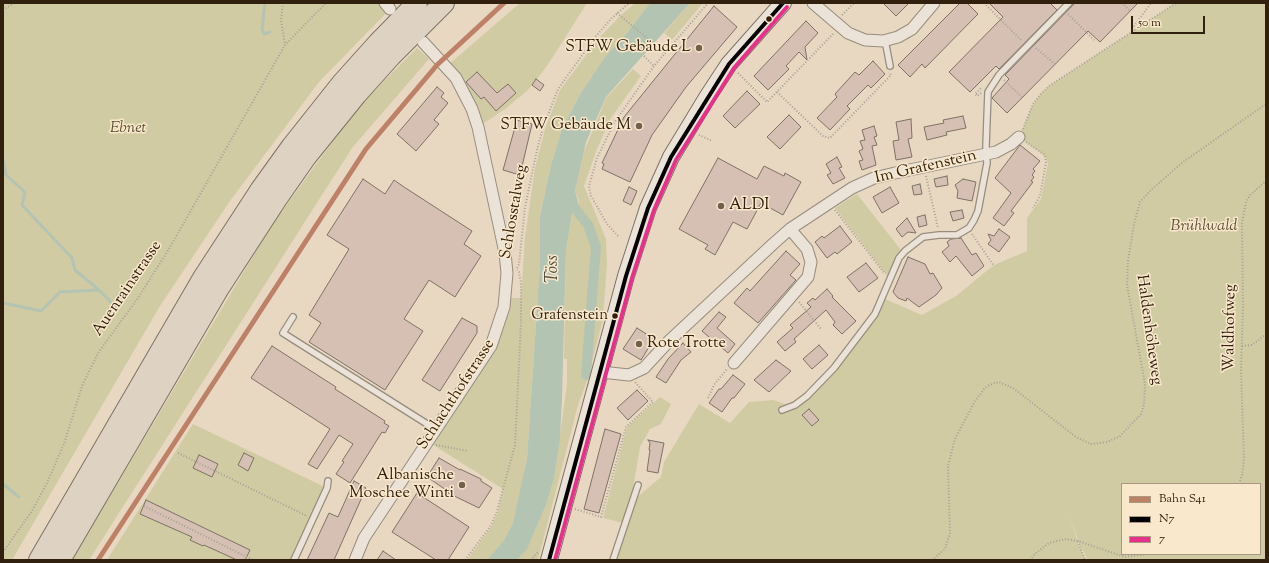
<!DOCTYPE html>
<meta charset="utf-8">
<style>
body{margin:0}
#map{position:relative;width:1269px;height:563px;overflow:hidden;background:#e8d8c2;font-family:"Sorts Mill Goudy",serif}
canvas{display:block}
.frame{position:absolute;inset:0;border:4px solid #31200d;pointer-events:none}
.legend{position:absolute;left:1121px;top:483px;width:140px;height:72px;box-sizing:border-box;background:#fae8cd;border:1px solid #aa9880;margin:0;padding:5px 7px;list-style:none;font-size:12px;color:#31200d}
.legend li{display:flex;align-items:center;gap:8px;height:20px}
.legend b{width:20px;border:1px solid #aa9880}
.scale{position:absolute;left:1131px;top:16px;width:74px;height:18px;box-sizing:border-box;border:2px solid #31200d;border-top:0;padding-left:5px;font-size:12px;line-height:14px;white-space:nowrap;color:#31200d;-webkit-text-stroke:3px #fae8cd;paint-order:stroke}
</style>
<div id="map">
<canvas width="1269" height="563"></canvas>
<div class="frame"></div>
<ul class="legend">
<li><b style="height:5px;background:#bd8168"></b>Bahn S41</li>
<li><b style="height:5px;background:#000"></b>N7</li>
<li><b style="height:5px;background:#e73089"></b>7</li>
</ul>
<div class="scale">50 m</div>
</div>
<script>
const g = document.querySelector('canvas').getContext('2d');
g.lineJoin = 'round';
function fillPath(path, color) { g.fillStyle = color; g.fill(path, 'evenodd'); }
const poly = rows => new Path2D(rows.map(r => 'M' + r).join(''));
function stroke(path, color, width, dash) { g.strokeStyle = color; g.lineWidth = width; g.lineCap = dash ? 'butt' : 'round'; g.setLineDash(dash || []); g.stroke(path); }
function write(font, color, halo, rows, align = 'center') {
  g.font = font + ' "Sorts Mill Goudy",serif'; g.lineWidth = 3; g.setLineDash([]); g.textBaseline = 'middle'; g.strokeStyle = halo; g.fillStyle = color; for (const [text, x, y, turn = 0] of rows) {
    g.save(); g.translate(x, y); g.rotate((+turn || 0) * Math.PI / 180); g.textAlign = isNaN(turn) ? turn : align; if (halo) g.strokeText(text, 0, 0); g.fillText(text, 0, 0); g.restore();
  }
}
const green = poly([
 [3,3,396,3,319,82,230,201,160,306,12,560,3,560],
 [520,3,587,3,547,66,528,90,505,109,478,127,447,66],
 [635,3,650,3,626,34,605,57,580,94,562,129,551,165,540,216,540,264,527,459,518,504,513,523,504,540,487,560,467,560,491,527,498,511,503,489,427,441,479,365,505,298,521,298,525,237,535,168,545,129,560,90,598,39,619,17],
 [690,3,703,3,672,40,664,33],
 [1176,3,1266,3,1266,560,1088,560,1079,543,1069,514,1078,543,1086,560,615,560,636,498,661,477,664,462,699,404,730,423,749,402,773,400,794,407,834,368,883,298,922,315,956,296,994,265,1027,251,1027,218,1041,199,1048,163,1045,156,1019,137,1033,104,1040,95,1049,86],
 [1122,484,1260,484,1260,554,1122,554],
 [417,48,429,59,352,148,89,560,72,560,271,226,358,107],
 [633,69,641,76,611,118,597,149,584,186,606,239,607,264,603,319,587,381,578,405,538,560,517,560,527,548,546,505,554,479,567,384,567,359,564,359,566,249,572,214,574,213,579,201,575,191,583,154,606,98],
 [857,194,901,250,888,277,835,208],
 [660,397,671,404,661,424,650,429,640,447,631,500,623,523,603,518,627,427],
 [193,424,327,488,294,560,107,560]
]);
const water = poly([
 [650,3,690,3,606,97,586,142,575,191,578,202,574,212,572,214,566,250,562,400,560,438,554,479,546,505,527,549,517,560,487,560,504,540,513,523,527,459,540,264,540,216,551,165,562,129,580,94,605,57,626,34]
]);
const stream = poly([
 [265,3,262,29,264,34,270,32],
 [3,159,6,175,25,192,22,205,72,258,75,270,99,290],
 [3,303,41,311,60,292,99,290,117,308],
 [3,484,19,497]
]);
const canal = poly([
 [567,198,588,225,596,247,586,375]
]);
const building = poly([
 [883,3,909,3,896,16,883,3],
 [960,3,967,3,978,14,925,68,922,64,910,77,898,65,960,3],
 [989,3,1050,3,1057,10,999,69,996,66,970,92,949,72,1003,17,989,3],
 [1075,3,1138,3,1100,42,1088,31,1007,113,992,98,1009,79,1005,75,1075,3],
 [714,6,737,27,686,87,652,135,630,182,602,169,604,164,602,163,624,117,714,6],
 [806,21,818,33,805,47,807,60,799,52,786,66,789,69,768,90,754,76,806,21],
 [873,61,885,74,871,88,868,85,847,106,850,109,830,130,817,118,837,97,835,94,855,72,859,75,873,61],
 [477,72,497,93,508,84,516,93,496,111,484,97,481,99,466,82,477,72],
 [536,79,544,85,540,91,532,85,536,79],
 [437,87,444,93,441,97,448,103,434,120,439,124,416,151,397,134,437,87],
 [747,91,760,104,735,128,723,116,747,91],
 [789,115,801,127,780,149,767,137,789,115],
 [963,116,966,128,946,132,947,135,927,140,924,127,944,123,943,120,963,116],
 [911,119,912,138,908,139,912,157,896,160,893,141,899,140,896,122,911,119],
 [517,120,532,124,520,175,503,170,517,120],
 [874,126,877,136,874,137,877,145,872,146,876,165,862,170,859,161,863,160,859,151,863,149,860,141,865,140,862,130,874,126],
 [1020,145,1040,161,1033,169,1035,171,1032,175,1034,177,1031,181,1033,182,1011,211,1014,213,1004,226,993,218,1011,193,995,178,1020,145],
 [837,157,842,167,839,168,845,178,833,184,827,175,831,173,826,164,837,157],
 [718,158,757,179,764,166,784,176,785,173,801,182,783,215,761,203,747,229,733,222,715,255,705,249,708,245,679,229,718,158],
 [947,176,948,185,936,187,934,179,947,176],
 [363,179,385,194,394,180,404,187,472,231,464,244,481,256,455,297,429,280,404,319,423,331,385,390,309,342,321,323,309,315,349,249,327,235,363,179],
 [963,179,976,182,972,201,957,198,958,191,955,185,963,179],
 [920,184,922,194,914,195,912,186,920,184],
 [629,187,637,191,631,205,623,201,629,187],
 [890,187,899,203,882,213,873,197,890,187],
 [962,210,964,218,953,221,950,212,962,210],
 [925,215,927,225,919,227,917,217,925,215],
 [907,218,916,233,908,232,902,237,896,229,907,218],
 [840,226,852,242,837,254,835,252,827,258,815,242,822,236,824,238,840,226],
 [999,229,1010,237,999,252,988,244,991,240,988,234,994,236,999,229],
 [961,238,972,255,976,253,984,266,972,276,956,256,950,262,942,252,949,246,947,242,951,239,961,238],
 [786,251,800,264,790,275,796,280,758,323,734,303,747,288,750,291,786,251],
 [908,257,925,264,930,274,933,273,942,288,936,295,919,307,907,298,906,301,898,298,893,292,908,257],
 [866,263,878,278,859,292,847,277,866,263],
 [827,289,833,296,832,297,856,321,842,334,833,325,835,322,826,310,794,339,796,342,785,351,777,342,793,328,790,325,811,307,807,303,813,298,815,300,827,289],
 [719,312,726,317,717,328,735,344,728,353,702,331,719,312],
 [462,318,477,326,477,333,440,391,422,380,462,318],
 [637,328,654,339,641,360,623,349,637,328],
 [683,343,691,352,681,360,666,383,656,377,668,359,683,343],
 [819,345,828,355,812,369,803,359,819,345],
 [272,346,336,387,335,389,385,421,384,423,389,426,385,433,382,432,350,483,336,474,344,462,342,461,353,444,339,435,317,469,308,464,330,429,251,378,272,346],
 [776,360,791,371,769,392,754,380,776,360],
 [733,375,745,384,734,398,732,398,722,412,709,403,719,389,721,389,733,375],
 [637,390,648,401,628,420,617,408,637,390],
 [809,409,819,420,812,426,802,415,809,409],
 [605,429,621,434,599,513,584,509,605,429],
 [648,440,664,443,658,473,647,471,650,450,649,450,650,443,648,440],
 [244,453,254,458,248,471,238,465,244,453],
 [199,455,218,464,212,477,193,468,199,455],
 [439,458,460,470,460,469,481,479,481,481,492,488,479,508,448,493,449,492,427,477,439,458],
 [354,481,366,488,334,560,307,560,329,513,338,517,354,481],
 [417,493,469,527,448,560,436,560,392,532,417,493],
 [146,500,250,550,245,560,237,560,204,545,203,546,190,540,192,537,140,514,146,500],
 [383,551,396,560,377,560,383,551]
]);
const path = poly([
 [283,3,281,20,285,45],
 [984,3,1022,41],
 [1122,3,1129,10],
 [3,10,14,3],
 [617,13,665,53],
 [1068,14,1094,40],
 [842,15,854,3],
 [1132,32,1132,29,1151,3],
 [1036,48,1055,64],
 [644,56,654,66],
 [738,73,767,102,834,33],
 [1004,80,1022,97],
 [777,92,823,136,830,138,891,75,889,72],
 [981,93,977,96,975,94,982,87],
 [1023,129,1033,104,1040,95,1049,86,1176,3],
 [699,135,712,141],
 [1026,142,1045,155,1046,162,1040,196,1033,208],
 [926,176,938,228],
 [835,210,885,274],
 [972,234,994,266],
 [618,236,607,224,591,196,589,186,597,158,614,123,654,66,708,3],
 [517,268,519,264,525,207,537,150,543,128,558,89,596,36,612,18,629,3],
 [799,302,821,329],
 [1242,346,1252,345,1266,334],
 [708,398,714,385,727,369],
 [436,445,468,451],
 [178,453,307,516],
 [1239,484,1242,475,1244,459,1241,370,1243,307,1242,223,1246,202,1250,195,1266,181],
 [144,506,253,560],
 [575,509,601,517,626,427,653,402,635,382],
 [1078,541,1085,560],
 [3,552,32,511,47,483,64,444,82,386,98,353,138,298,169,249,285,45,326,3],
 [465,560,490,527,497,511,515,445,521,323,521,283,519,272,517,270],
 [531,560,538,552],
 [932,560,945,549,950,533,948,466,955,439,975,401,984,389,989,385,999,382,1013,388,1076,437,1091,444,1107,442,1120,436,1141,414,1144,405,1145,384,1127,285,1128,261,1134,224,1140,202,1152,189,1183,162,1266,104],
 [1030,560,1036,553,1049,543,1066,539,1078,541,1125,557,1149,554]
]);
const lane = poly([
 [885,40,890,66],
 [293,317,283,333,435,429],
 [782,410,795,405,807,396,834,368,875,314,899,258,905,251,923,237,939,235,957,235,969,228,974,220,978,211,987,163,986,146,988,92,999,75,1069,3],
 [294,560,327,488,328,481],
 [613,560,638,485]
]);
const street = poly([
 [385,3,390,9],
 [813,3,848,33,865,40,883,41,898,37,912,29,934,3],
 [734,363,808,277,811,262,807,249,790,229],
 [601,372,629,375,644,368,669,341,773,244,790,229,852,188,874,178,895,173,996,152,1011,144,1019,137],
 [355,560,364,538,491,346,504,307,507,273,505,253,478,127,472,109,456,78,423,42]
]);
const secondary = poly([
 [549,560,626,276,648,208,671,157,708,96,729,64,783,3]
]);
const highway = poly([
 [39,560,203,278,261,189,292,146,342,83,378,43,417,3],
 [60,560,219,288,276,200,306,157,356,95,391,56,444,3]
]);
const bus1 = poly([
 [549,560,626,276,648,208,671,157,729,64,783,3]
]);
const bus2 = poly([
 [555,560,632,278,654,210,676,160,734,68,787,7]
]);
const rail1 = poly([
 [98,560,366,149,437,65,504,3]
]);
const markers = [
 [769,19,3.5,"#31200d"],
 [699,48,4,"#71604c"],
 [639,126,4,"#71604c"],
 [721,206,4,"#71604c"],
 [615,316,3.5,"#31200d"],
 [639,344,4,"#71604c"],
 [462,485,4,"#71604c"]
];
const busNames = [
 ["Grafenstein",608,316]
];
const poiNames = [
 ["STFW Gebäude L",691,48],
 ["STFW Gebäude M",631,126],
 ["ALDI",729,206,"left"],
 ["Rote Trotte",647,344,"left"],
 ["Albanische",454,476],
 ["Moschee Winti",454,494]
];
const parkNames = [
 ["Ebnet",128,129],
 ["Brühlwald",1204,227]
];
const streetNames = [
 ["Im Grafenstein",926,168,-13],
 ["Schlosstalweg",515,212,-80],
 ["Auenrainstrasse",128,289,-56],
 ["Waldhofweg",1231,328,-89],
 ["Haldenhöheweg",1148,330,82],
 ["Schlachthofstrasse",457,395,-57]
];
const waterNames = [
 ["Töss",554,269,-90]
];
fillPath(green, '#d1cba3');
fillPath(water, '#b4c4b2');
stroke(stream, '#b4c4b2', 3);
stroke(canal, '#b4c4b2', 10);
fillPath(building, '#d6c0b4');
stroke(building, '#7d7265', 1);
stroke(lane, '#978c7d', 8);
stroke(street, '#978c7d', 13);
stroke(secondary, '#7d7265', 18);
stroke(highway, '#7d7265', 22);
stroke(path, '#a7a096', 2, [1, 2]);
stroke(lane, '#ebe3d8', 5.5);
stroke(street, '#ebe3d8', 11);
stroke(secondary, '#ebe3d8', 16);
stroke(highway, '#ded3c3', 20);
stroke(bus1, '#000', 4);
stroke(bus2, '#e73089', 4);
stroke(rail1, '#bd8168', 5);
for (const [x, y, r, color] of markers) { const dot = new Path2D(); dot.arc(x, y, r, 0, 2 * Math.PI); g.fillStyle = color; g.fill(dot); stroke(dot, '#fae8cd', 1.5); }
write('15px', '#31200d', '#fae8cd', busNames, 'right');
write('16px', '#31200d', '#fae8cd', poiNames, 'right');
write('italic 16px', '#5c5032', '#fae8cd', parkNames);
write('16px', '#31200d', '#fae8cd', streetNames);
write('italic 17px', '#514e3c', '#fae8cd', waterNames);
</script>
